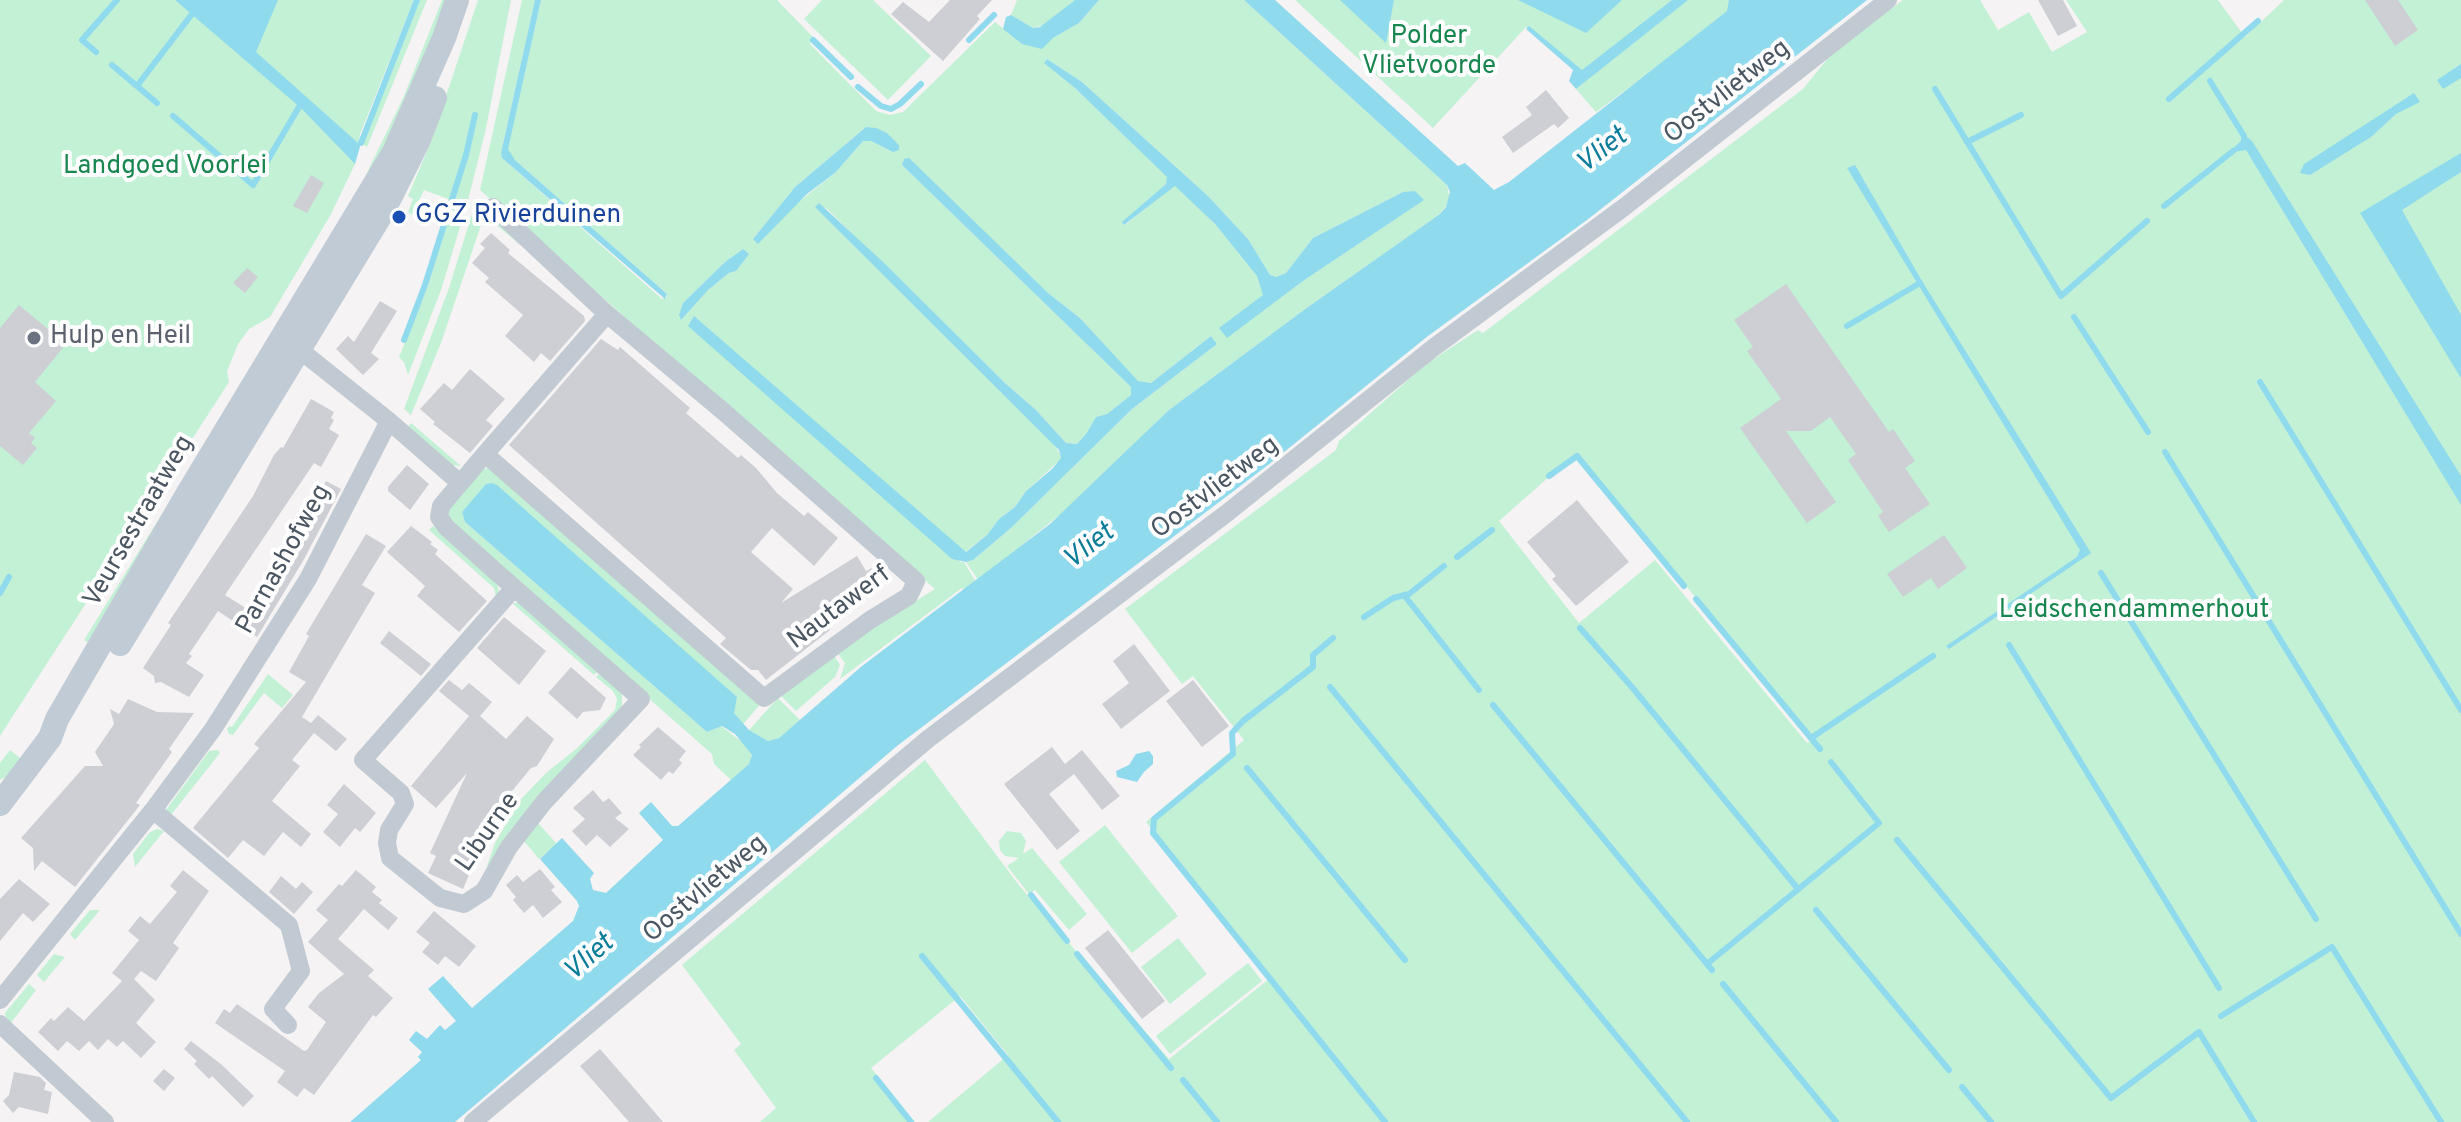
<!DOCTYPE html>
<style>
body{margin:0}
canvas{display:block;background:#f5f3f3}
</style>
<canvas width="2461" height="1122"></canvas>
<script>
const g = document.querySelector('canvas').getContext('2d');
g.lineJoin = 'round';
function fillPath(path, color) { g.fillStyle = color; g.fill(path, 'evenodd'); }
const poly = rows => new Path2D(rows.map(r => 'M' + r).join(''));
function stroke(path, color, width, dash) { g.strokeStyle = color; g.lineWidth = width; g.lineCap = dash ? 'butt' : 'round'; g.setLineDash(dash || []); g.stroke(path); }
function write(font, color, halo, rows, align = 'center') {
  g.font = font + ' Overpass,sans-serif'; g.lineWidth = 8; g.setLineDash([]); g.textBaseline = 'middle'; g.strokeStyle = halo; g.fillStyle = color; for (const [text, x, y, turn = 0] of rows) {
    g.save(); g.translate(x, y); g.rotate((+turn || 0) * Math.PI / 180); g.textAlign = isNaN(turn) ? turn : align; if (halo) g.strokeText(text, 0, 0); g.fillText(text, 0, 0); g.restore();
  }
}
const green = poly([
 [0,0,414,0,360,134,355,164,330,216,270,317,249,329,238,344,227,371,229,382,0,736],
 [419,0,427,0,367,147,362,144],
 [442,0,449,0,391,141,363,181,404,96],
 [478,0,511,0,485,133,467,204,441,290,408,375,404,362,399,357,428,286,454,201,424,190,412,215,408,212,413,199,408,196,430,144],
 [522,0,535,0,501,153,502,158,662,299,667,297,667,294,515,160,507,149,541,0,777,0,813,37,810,44,876,111,890,115,903,112,995,22,1022,44,1053,38,1079,23,1099,0,1244,0,1447,185,1450,200,1440,214,1308,307,1169,410,1082,497,978,580,966,562,973,560,1011,528,1132,409,1217,344,1211,336,1151,383,1137,381,1080,318,1048,293,904,159,902,165,1131,387,1131,395,1107,414,1096,417,1086,434,1077,444,1066,443,1036,410,1006,384,827,209,818,204,816,207,1053,442,1062,458,1026,491,1015,507,999,519,987,535,965,552,694,317,961,562,964,562,976,582,964,590,962,588,840,679,845,663,836,651,935,589,480,190],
 [1047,59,1082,82,1208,196,1248,239,1270,275,1276,277,1286,273,1313,238,1403,192,1423,200,1303,281,1227,337,1220,328,1264,295,1257,276,1215,224,1175,185,1125,225,1123,222,1166,184,1168,177,1075,88,1045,63],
 [866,127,893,152,871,141,863,141,836,172,753,239,795,187],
 [743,249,736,271,729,273,708,290,681,319,683,303,725,262],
 [822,0,873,0,931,56,888,100,804,19],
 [1017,0,1075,0,1046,24,1033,28,1011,15],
 [1295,0,1747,0,1596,112,1576,89,1586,81,1526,27,1433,128],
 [1903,0,1980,0,1998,30,2029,12,2052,52,2087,32,2066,0,2218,0,2245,37,2284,0,2461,0,2461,1122,928,1122,1008,1055,960,996,871,1068,915,1122,760,1122,776,1108,734,1050,741,1044,682,965,925,760,1018,884,1169,1059,1269,979,1146,822,1244,740,1193,676,1182,684,1125,609,1336,450,1339,441,1426,364,1478,330,1483,333,1803,89,1833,52],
 [1580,458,1813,739,1813,740,1807,743,1655,560,1579,623,1499,521,1567,461,1571,464],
 [476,201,522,241,520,245,492,221,487,221,481,225,441,343,411,415,404,409,449,288],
 [233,399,92,646,84,640],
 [411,423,461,466,452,465,406,429],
 [490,468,758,701,759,706,743,724,734,713,484,487,462,512,465,522,707,732,721,726,742,742,752,754,750,764,731,780,714,764,712,754,452,526,448,520,448,508,484,469],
 [433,526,496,581,499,591,496,597,494,588,429,530],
 [512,603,519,603,598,671,594,675],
 [833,654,840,665,835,677,796,711,780,695],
 [600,673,622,694,622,708,490,868,487,866,495,843,519,801,547,772,575,750,615,710,617,699,613,691,596,677],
 [268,674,293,695,282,708,264,693,233,735,229,734,227,729,229,726,232,727],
 [778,698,800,720,779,738,768,741,749,730],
 [10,750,20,758,6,777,0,780,0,763],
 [218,750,220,753,170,816,166,810,209,751],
 [537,822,557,844,539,859,524,841],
 [1105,825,1178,916,1132,953,1059,862],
 [157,829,164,831,135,867,133,854,150,832],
 [1007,831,1021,833,1026,841,1023,854,1032,848,1087,914,1069,930,1035,890,1029,894,1007,866,1019,858,1005,856,1000,850,999,841],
 [90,910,100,910,75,940,70,934],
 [1178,938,1207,974,1170,1004,1141,967],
 [54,954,65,957,44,982,37,975],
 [1248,963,1262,981,1170,1054,1156,1036],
 [29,984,36,990,10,1024,6,1019,5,1013]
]);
const water = poly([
 [175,0,278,0,256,52,358,143,361,143,355,164,302,109],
 [535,0,541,0,508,149,515,160,667,294,665,299,502,158,501,153],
 [1075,0,1099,0,1079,23,1053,38,1042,49,1022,44,1003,29,1006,17,1011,15,1033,28,1040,27],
 [1244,0,1275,0,1458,166,1465,163,1494,190,1509,182,1727,11,1729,0,1867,0,1587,220,1428,336,1268,465,897,746,455,1122,350,1122,421,1060,418,1057,422,1052,409,1040,416,1031,427,1039,440,1025,445,1030,456,1021,428,989,443,976,472,1008,573,921,579,906,577,901,540,859,562,838,594,873,590,879,593,890,606,893,663,840,639,813,651,802,672,826,678,826,749,764,752,755,735,734,722,726,707,732,465,522,462,512,486,484,492,483,497,485,737,697,734,713,749,730,768,741,779,738,862,666,1050,524,1169,410,1308,307,1440,214,1446,207,1450,192,1447,185],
 [1340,0,1394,0,1386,43],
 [1518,0,1622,0,1586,33],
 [1672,0,1688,0,1576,89,1569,81,1573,70,1526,29,1529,26,1582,70],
 [1047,59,1082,82,1208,196,1248,239,1270,275,1276,277,1286,273,1313,238,1403,192,1415,191,1424,200,1303,281,1227,338,1219,328,1263,295,1257,276,1215,224,1175,186,1124,225,1122,222,1166,184,1167,177,1075,88,1044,63],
 [2461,64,2461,78,2443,89,2437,80],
 [2414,93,2420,102,2396,114,2371,137,2310,175,2300,173,2304,164],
 [866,127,876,128,887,133,899,145,899,150,893,152,871,141,863,141,836,172,807,194,758,244,753,239,795,187],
 [2241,132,2252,141,2461,476,2461,505,2246,150,2228,153,2241,141],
 [2461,153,2461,172,2402,210,2461,315,2461,378,2360,213],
 [909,158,1048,293,1080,318,1138,381,1151,383,1211,336,1217,344,1132,409,1011,528,973,560,966,562,952,559,688,326,694,316,966,552,987,535,999,519,1015,507,1026,491,1052,469,1061,458,1059,450,815,207,819,203,883,262,1006,384,1036,410,1066,443,1077,444,1086,434,1096,417,1107,414,1131,395,1131,387,902,165,904,159],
 [1855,165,1922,281,2091,553,1949,649,1946,646,2077,557,2080,550,1847,168],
 [743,249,749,254,736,271,729,273,708,290,681,320,679,315,683,303,725,262],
 [1149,751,1153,756,1153,764,1144,772,1137,782,1117,777,1116,771,1129,765,1136,754]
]);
const stream = poly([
 [813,40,851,77],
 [969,40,994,15],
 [96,52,82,40,117,0],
 [112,65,157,103],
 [2210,81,2244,136],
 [137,86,192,14],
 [858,87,881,106,891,109,900,104,921,84],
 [1935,89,2061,296,2147,221],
 [2169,99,2258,21],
 [173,116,253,185,299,107],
 [1967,142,2021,115],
 [361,143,417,0],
 [2164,206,2233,151],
 [2074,317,2148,432],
 [1847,326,1920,283],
 [404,340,425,285,466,155,475,115],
 [2260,382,2461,710],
 [2165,452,2461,934],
 [1549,476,1577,456,1684,586],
 [1457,557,1492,530],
 [2101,573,2316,919],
 [0,593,9,577],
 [1404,595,1479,690],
 [1696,599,1820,749],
 [1364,617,1393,598,1409,594,1444,566],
 [1580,628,1631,686,1798,889],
 [1333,638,1313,655,1313,667,1243,721,1232,733,1233,754,1154,819,1153,833,1385,1122],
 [2009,645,2219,988],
 [1330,687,1687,1122],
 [1493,705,1712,970],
 [1811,738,1933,656],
 [1247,768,1405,960],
 [1897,840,2111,1098,2199,1032,2254,1122],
 [1031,895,1067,941],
 [1816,910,1949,1070],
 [1077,954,1171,1068],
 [922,956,1058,1122],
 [1707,964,1879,823,1831,762],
 [1723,984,1836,1122],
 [2221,1016,2332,947,2441,1122],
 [876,1078,911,1122],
 [1183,1080,1217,1122],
 [1962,1087,1991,1122]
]);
const building = poly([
 [950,0,992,0,977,16,980,19,943,61,891,14,903,2,929,22],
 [2038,0,2063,0,2077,26,2058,36],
 [2365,0,2398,0,2418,30,2395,46],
 [1546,90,1569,118,1558,128,1554,124,1513,153,1502,137,1532,115,1526,107],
 [311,175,324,183,307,213,293,206],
 [491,233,510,250,508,253,584,316,585,321,550,361,541,353,534,362,505,336,523,315,485,282,489,278,472,263,485,248,480,244],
 [247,268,258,277,245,293,233,283],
 [1786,284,1889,432,1893,429,1915,461,1905,468,1930,504,1889,532,1878,516,1883,512,1848,460,1856,454,1830,417,1811,431,1786,431,1836,502,1807,523,1740,428,1781,399,1747,351,1753,347,1734,320],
 [380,301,397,311,371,353,379,359,363,375,336,349,348,336,354,342],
 [19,305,66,344,35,382,56,401,29,433,35,438,31,443,37,448,23,465,0,446,0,328],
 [601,339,618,350,620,347,690,408,686,413,738,458,741,455,756,468,777,493,804,516,808,512,838,538,814,566,772,528,751,552,793,589,781,603,857,556,866,571,872,568,883,586,865,597,862,591,830,611,830,630,766,680,758,670,751,670,720,644,726,638,509,445],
 [470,369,505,399,486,420,493,426,470,453,433,424,435,422,420,409,444,383,452,390],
 [311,399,334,412,331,418,334,420,329,429,339,435,321,467,314,463,225,595,252,612,284,560,326,481,341,489,303,561,257,637,218,611,189,654,192,656,186,663,204,675,189,697,161,682,155,683,154,676,143,668,171,625,168,623,253,496,274,455,281,447,283,448],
 [407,465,429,484,410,510,388,491,388,487],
 [1577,500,1629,562,1576,606,1552,579,1556,576,1527,542],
 [411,526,432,542,430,544,438,550,435,554,487,601,459,632,417,596,425,586,387,552],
 [366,534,386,546,362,585,375,593,302,717,311,723,318,715,347,739,336,751,314,733,292,760,300,766,272,801,311,834,301,847,283,832,264,856,243,840,228,858,193,828,259,748,254,744,306,682,289,672,309,636,306,634],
 [1944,535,1967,568,1938,589,1931,578,1903,597,1887,574],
 [504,617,546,651,519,685,477,648],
 [389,631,431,664,421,676,380,643],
 [1134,644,1170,691,1121,729,1102,704,1129,683,1113,661],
 [571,667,606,698,600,710,583,712,577,719,548,693],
 [449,680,462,690,469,683,492,702,480,716,506,739,527,716,554,739,537,766,531,768,504,801,507,803,498,818,494,816,463,889,428,873,436,856,430,853,467,773,436,808,411,786,469,716,439,691],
 [1193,680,1229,726,1202,747,1166,701],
 [128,699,157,712,194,713,169,749,172,752,136,803,140,805,75,887,42,861,34,871,33,848,21,838,85,766,103,766,95,752,114,724,110,709,119,714],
 [658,727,686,751,679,760,682,763,673,774,669,771,661,780,633,755,641,747,639,745],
 [1052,747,1065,764,1082,750,1120,796,1102,810,1074,774,1049,794,1080,831,1057,850,1004,784],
 [344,784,376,813,360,832,355,828,340,847,323,832,338,814,327,805],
 [593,790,603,802,609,798,622,813,615,818,629,829,610,847,597,835,586,846,572,831,585,819,573,808],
 [540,869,555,887,551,890,562,902,543,918,533,905,524,913,513,900,516,897,506,885,517,875,523,882],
 [183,870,209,891,173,943,179,948,156,981,141,971,134,979,155,1000,136,1023,156,1042,141,1058,123,1041,117,1047,108,1039,98,1050,89,1041,79,1051,67,1041,58,1051,38,1032,51,1018,54,1021,68,1007,84,1021,122,981,112,973,139,940,128,931,140,916,150,924,177,892,170,886],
 [356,870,376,887,372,892,382,900,379,903,398,918,388,930,364,909,338,939,374,970,368,976,393,998,376,1017,373,1015,314,1095,304,1088,297,1097,277,1082,285,1071,215,1023,224,1009,230,1013,237,1004,304,1051,307,1050,326,1022,308,1007,319,993,344,974,308,942,328,920,316,910,339,884,342,886],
 [281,876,296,889,302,882,313,892,294,914,269,892],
 [19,879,50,904,33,922,23,913,0,941,0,899],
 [434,911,476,946,459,967,445,956,438,965,422,952,430,943,416,932],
 [1108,930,1165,1001,1142,1019,1085,948],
 [191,1041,222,1065,254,1096,243,1107,212,1076,209,1079,194,1064,197,1061,184,1049],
 [600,1049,634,1088,663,1122,629,1122,610,1100,580,1066],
 [164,1069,175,1078,164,1091,153,1081],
 [14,1072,40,1077,46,1083,44,1090,52,1092,48,1114,19,1107,13,1113,3,1101,9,1095]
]);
const street = poly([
 [493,207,607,314],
 [291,343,389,421,460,483],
 [485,454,764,698,870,620,909,596,916,581,724,412,607,314,485,454,441,506,439,517,446,527,494,570,641,699,544,802,509,847,484,891,464,904,440,898,390,858,387,843,389,830,405,804,401,793,363,760,514,588],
 [153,810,289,925,301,971,273,1009,288,1025],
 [0,1000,153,810,213,729,308,579,389,421],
 [0,1024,105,1122],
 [473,1122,928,739,1227,513,1433,348,1623,208,1888,0]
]);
const secondary = poly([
 [120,644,384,210,418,142,435,98],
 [0,804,50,738,57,719,188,493,394,152,444,38,457,0]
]);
const markers = [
 [399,217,8,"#1a4fb4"],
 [34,338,8,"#6b7280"]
];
const parkNames = [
 ["Polder",1429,38],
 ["Vlietvoorde",1429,68],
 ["Landgoed Voorlei",165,168],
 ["Leidschendammerhout",2134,612]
];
const streetNames = [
 ["Oostvlietweg",1728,93,-38],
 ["Oostvlietweg",1216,489,-37],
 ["Veursestraatweg",140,522,-60],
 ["Parnashofweg",285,560,-61],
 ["Nautawerf",840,609,-37],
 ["Liburne",489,833,-55],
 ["Oostvlietweg",706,890,-40]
];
const transitNames = [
 ["GGZ Rivierduinen",415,217]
];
const worshipNames = [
 ["Hulp en Heil",50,338]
];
const waterNames = [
 ["Vliet",1603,152,-38],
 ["Vliet",1090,548,-38],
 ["Vliet",590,959,-41]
];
fillPath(green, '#c3f1d5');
fillPath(water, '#90daee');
stroke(stream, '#90daee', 6);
fillPath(building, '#cdcfd5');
stroke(street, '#c1cad2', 18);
stroke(secondary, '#c1cbd6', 24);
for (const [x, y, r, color] of markers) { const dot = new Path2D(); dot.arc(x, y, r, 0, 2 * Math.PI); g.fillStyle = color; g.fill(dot); stroke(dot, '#fff', 3); }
write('26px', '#17864f', '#fff', parkNames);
write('26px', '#4a5661', '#fff', streetNames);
write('26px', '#164399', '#fff', transitNames, 'left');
write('26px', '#5b616d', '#fff', worshipNames, 'left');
write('italic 28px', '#0c7c9b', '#fff', waterNames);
</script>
